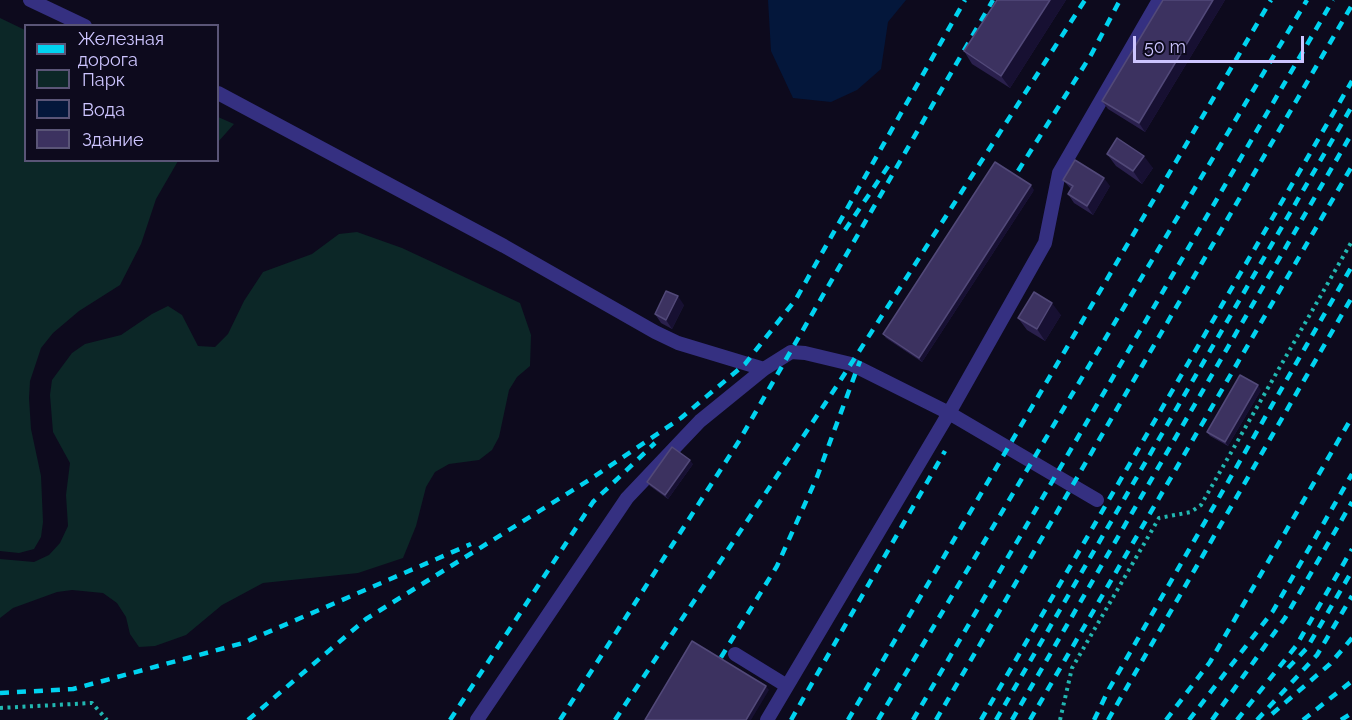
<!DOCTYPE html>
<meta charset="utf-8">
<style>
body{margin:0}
#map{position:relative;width:1352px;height:720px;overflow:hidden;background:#0d0a1d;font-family:Raleway,sans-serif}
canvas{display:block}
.legend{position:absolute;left:24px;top:24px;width:195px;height:138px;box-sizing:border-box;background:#0d0a1d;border:2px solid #5a5577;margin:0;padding:8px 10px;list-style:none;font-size:18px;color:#cdc5ff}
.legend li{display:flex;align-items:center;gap:12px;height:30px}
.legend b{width:30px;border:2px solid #5a5577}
.scale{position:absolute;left:1133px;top:36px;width:171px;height:27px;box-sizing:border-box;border:3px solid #cdc5ff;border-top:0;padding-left:8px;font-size:18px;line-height:21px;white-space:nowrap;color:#cdc5ff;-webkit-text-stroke:4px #0d0a1d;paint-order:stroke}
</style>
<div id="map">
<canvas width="1352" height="720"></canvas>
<ul class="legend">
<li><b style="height:8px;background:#00d3f0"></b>Железная дорога</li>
<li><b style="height:16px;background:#0c2727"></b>Парк</li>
<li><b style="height:16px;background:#04173b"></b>Вода</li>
<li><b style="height:16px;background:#3c3260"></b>Здание</li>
</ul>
<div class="scale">50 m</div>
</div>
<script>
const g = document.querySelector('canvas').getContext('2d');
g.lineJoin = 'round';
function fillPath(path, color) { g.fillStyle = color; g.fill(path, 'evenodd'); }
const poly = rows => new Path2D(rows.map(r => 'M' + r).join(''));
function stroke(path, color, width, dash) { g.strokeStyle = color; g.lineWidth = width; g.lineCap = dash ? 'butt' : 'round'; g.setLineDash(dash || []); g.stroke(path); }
const green = poly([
 [0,18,25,30,26,160,178,161,156,199,141,244,120,285,79,311,53,333,41,348,30,381,29,398,31,429,41,476,43,522,41,537,34,549,19,553,0,551],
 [218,117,234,124,218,142],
 [357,232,402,248,520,303,531,335,530,366,517,377,509,390,499,437,492,450,479,460,449,464,435,472,426,487,416,526,403,558,358,573,263,583,222,605,186,635,155,646,139,647,130,634,126,617,117,603,103,593,72,590,57,592,13,608,0,618,0,559,34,562,49,555,60,543,68,526,66,495,70,463,53,432,50,395,52,380,72,353,85,344,121,335,152,314,168,306,182,315,198,346,215,347,228,334,244,301,263,272,312,254,339,234]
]);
const water = poly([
 [768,0,906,0,888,22,881,69,857,90,831,102,793,98,771,51]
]);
const path = poly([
 [0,708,92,703,107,720],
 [1060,720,1072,668,1159,518,1191,512,1201,505,1352,241]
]);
const service = poly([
 [30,0,85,26],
 [218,93,504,246,655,332,678,343,764,369,700,421,627,498,477,720],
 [764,369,791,352,805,353,851,364,949,413,1045,243,1059,173,1159,0],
 [735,654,787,686],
 [767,720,949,413,1097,500]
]);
const rail = poly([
 [1018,171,1091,55,1120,0],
 [845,230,889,165],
 [1288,668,1307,648,1352,571],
 [712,672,777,566,817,477,860,361],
 [0,693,73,689,243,643,471,544],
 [1272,714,1330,664,1352,638],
 [248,720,366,619,589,480,681,418,745,364,796,299,965,0],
 [450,720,593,502,655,443],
 [560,720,739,441,993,0],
 [615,720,840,381,1085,0],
 [791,720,945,451],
 [848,720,1271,0],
 [878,720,1307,0],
 [913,720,1333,0],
 [936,720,1352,5],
 [981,720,1352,81],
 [996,720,1352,106],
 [1012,720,1352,133],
 [1030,720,1352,166],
 [1094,720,1109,689,1352,266],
 [1108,720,1352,297],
 [1166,720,1210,662,1352,417],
 [1189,720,1273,611,1352,474],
 [1212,720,1285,618,1352,502],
 [1237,720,1296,646,1352,549],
 [1257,720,1317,655,1352,596],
 [1303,720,1352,681],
 [1341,720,1352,713]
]);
const wall = poly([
 [997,0,1066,0,1010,88,972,64,964,51],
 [1163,0,1225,0,1145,132,1108,109,1102,101],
 [1107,154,1153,168,1142,184,1116,166],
 [1063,180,1110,186,1093,215,1074,203,1068,194,1071,189],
 [1034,190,922,362,886,338,883,334],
 [684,305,672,329,661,323,655,314],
 [1061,315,1045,341,1027,330,1018,318],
 [1261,390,1228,446,1210,436,1207,432],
 [693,464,668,499,650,486,647,482]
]);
const shadedWall = poly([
 [1050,0,1066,0,1010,88,1001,76],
 [1213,0,1225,0,1145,132,1139,123],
 [1144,156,1153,168,1142,184,1133,171],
 [1104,178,1110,186,1093,215,1087,206],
 [1031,185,1034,190,922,362,919,358],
 [678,296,684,305,672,329,666,320],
 [1052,303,1061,315,1045,341,1037,329],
 [1258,385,1261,390,1228,446,1225,442],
 [690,460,693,464,668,499,665,495],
 [766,686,769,690,751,720,746,720]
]);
const building = poly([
 [997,0,1050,0,1001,76,964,51,997,0],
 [1163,0,1213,0,1139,123,1102,101,1163,0],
 [1117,138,1144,156,1133,171,1107,154,1117,138],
 [1075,160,1104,178,1087,206,1068,194,1073,186,1063,180,1075,160],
 [995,162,1031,185,919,358,883,334,995,162],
 [666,291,678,296,666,320,655,314,666,291],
 [1034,292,1052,303,1037,329,1018,318,1034,292],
 [1240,375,1258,385,1225,442,1207,432,1240,375],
 [672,447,690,460,665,495,647,482,672,447],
 [692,641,766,686,746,720,645,720,692,641]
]);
fillPath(green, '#0c2727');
fillPath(water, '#04173b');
stroke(path, '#21b7b1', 4, [3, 4.5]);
stroke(service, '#353081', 14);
stroke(rail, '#00d3f0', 4.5, [9, 8]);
fillPath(wall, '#2a204d');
fillPath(shadedWall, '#171032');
fillPath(building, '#3c3260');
stroke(building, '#524979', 1.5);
</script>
